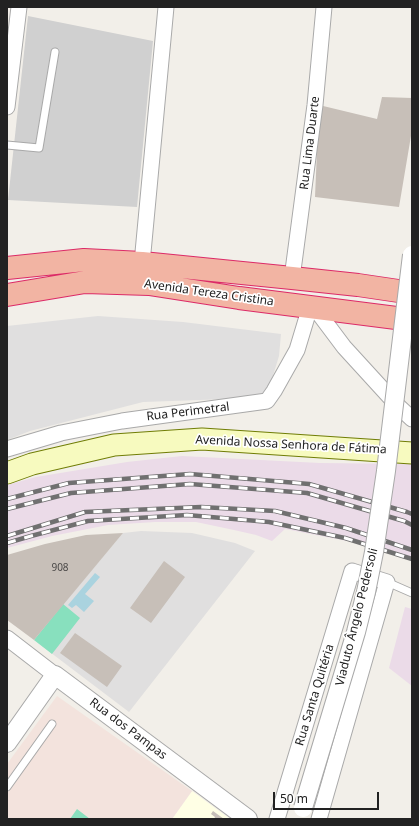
<!DOCTYPE html>
<meta charset="utf-8">
<style>
body{margin:0}
#map{position:relative;width:419px;height:826px;overflow:hidden;background:#f2efe9;font-family:"Noto Sans",sans-serif}
canvas{display:block}
.frame{position:absolute;inset:0;border:8px solid #222;pointer-events:none}
.scale{position:absolute;left:273px;top:792px;width:106px;height:18px;box-sizing:border-box;border:2px solid #222;border-top:0;padding-left:5px;font-size:12px;line-height:14px;white-space:nowrap;color:#222;-webkit-text-stroke:3px #fff;paint-order:stroke}
</style>
<div id="map">
<canvas width="419" height="826"></canvas>
<div class="frame"></div>
<div class="scale">50 m</div>
</div>
<script>
const g = document.querySelector('canvas').getContext('2d');
g.lineJoin = 'round';
function fillPath(path, color) { g.fillStyle = color; g.fill(path, 'evenodd'); }
const poly = rows => new Path2D(rows.map(r => 'M' + r).join(''));
function stroke(path, color, width, dash) { g.strokeStyle = color; g.lineWidth = width; g.lineCap = dash ? 'butt' : 'round'; g.setLineDash(dash || []); g.stroke(path); }
function write(font, color, halo, rows, align = 'center') {
  g.font = font + ' "Noto Sans",sans-serif'; g.lineWidth = 3.5; g.setLineDash([]); g.textBaseline = 'middle'; g.strokeStyle = halo; g.fillStyle = color; for (const [text, x, y, turn = 0] of rows) {
    g.save(); g.translate(x, y); g.rotate((+turn || 0) * Math.PI / 180); g.textAlign = isNaN(turn) ? turn : align; if (halo) g.strokeText(text, 0, 0); g.fillText(text, 0, 0); g.restore();
  }
}
const residential = poly([
 [98,316,183,322,281,334,279,356,268,392,258,398,143,402,30,431,7,440,7,326],
 [141,531,192,533,235,543,255,551,129,712,34,640,63,604,123,533]
]);
const industrial = poly([
 [182,456,320,463,412,464,412,561,398,555,352,542,285,529,272,541,256,535,234,530,196,522,155,522,108,525,52,536,7,548,7,485,36,477,127,462],
 [405,607,412,609,412,686,389,668]
]);
const education = poly([
 [192,791,230,819,172,819]
]);
const religious = poly([
 [28,16,153,41,137,207,8,200]
]);
const military = poly([
 [57,696,192,791,172,819,7,819,7,764]
]);
const pitch = poly([
 [63,604,80,618,52,654,34,640],
 [77,809,90,819,70,819]
]);
const water = poly([
 [95,573,100,577,85,594,94,601,84,612,76,605,72,608,68,605]
]);
const building = poly([
 [382,97,412,98,412,130,399,207,315,197,319,105,377,119],
 [123,533,34,640,7,620,7,555,45,544,86,535],
 [164,561,185,577,151,623,130,608],
 [75,633,122,666,107,687,60,653],
 [213,811,224,819,214,819,215,817,211,814]
]);
const service = poly([
 [7,145,39,148,55,52],
 [387,582,412,593],
 [7,787,52,724]
]);
const minor = poly([
 [7,107,19,7],
 [142,263,166,7],
 [292,278,315,105,324,7],
 [314,307,344,347,397,405,412,419],
 [7,449,61,433,122,421,267,401,274,391,297,350,310,307],
 [7,638,55,675],
 [277,819,352,571,387,582,319,819]
]);
const tertiary = poly([
 [7,743,55,675,248,819]
]);
const secondary = poly([
 [7,473,32,464,114,445,202,439,412,453]
]);
const trunk = poly([
 [7,268,84,260,142,263,292,278,358,285,412,293],
 [7,295,85,282,149,284,239,298,412,320]
]);
const rail = poly([
 [7,499,69,483,190,474,309,484,407,512,412,514],
 [7,509,71,493,190,484,307,493,404,521,412,525],
 [7,536,85,512,201,507,275,511,346,528,412,550],
 [7,543,31,536,88,521,187,515,269,522,345,538,412,559]
]);
const tertiaryBridge = poly([
 [303,808,356,632,366,592,374,552,386,471,412,255]
]);
const numberNames = [
 ["908",60,568]
];
const streetNames = [
 ["Rua Lima Duarte",310,143,-83],
 ["Avenida Tereza Cristina",209,293,8],
 ["Rua Perimetral",188,412,-7],
 ["Avenida Nossa Senhora de Fátima",291,445,3],
 ["Viaduto Ângelo Pedersoli",357,617,-76],
 ["Rua Santa Quitéria",315,695,-73],
 ["Rua dos Pampas",128,729,37]
];
fillPath(residential, '#e0dfdf');
fillPath(industrial, '#ebdbe8');
fillPath(education, '#ffffe5');
fillPath(religious, '#d0d0d0');
fillPath(military, '#f3e3dd');
fillPath(pitch, '#88e0be');
fillPath(water, '#aad3df');
fillPath(building, '#c7bfb8');
stroke(service, '#a9a9a9', 9);
stroke(minor, '#a9a9a9', 17);
stroke(tertiary, '#a9a9a9', 20);
stroke(secondary, '#707d05', 23);
stroke(trunk, '#dc2a67', 24);
stroke(service, '#fff', 7);
stroke(minor, '#fff', 15);
stroke(tertiary, '#fff', 18);
stroke(secondary, '#f7fabf', 21);
stroke(trunk, '#f2b4a3', 22);
stroke(rail, '#707070', 4.5);
stroke(rail, '#fff', 3, [9]);
stroke(tertiaryBridge, '#a9a9a9', 20, []);
stroke(tertiaryBridge, '#fff', 18);
write('10px', '#4b4948', null, numberNames);
write('12px', '#222', '#fff', streetNames);
</script>
